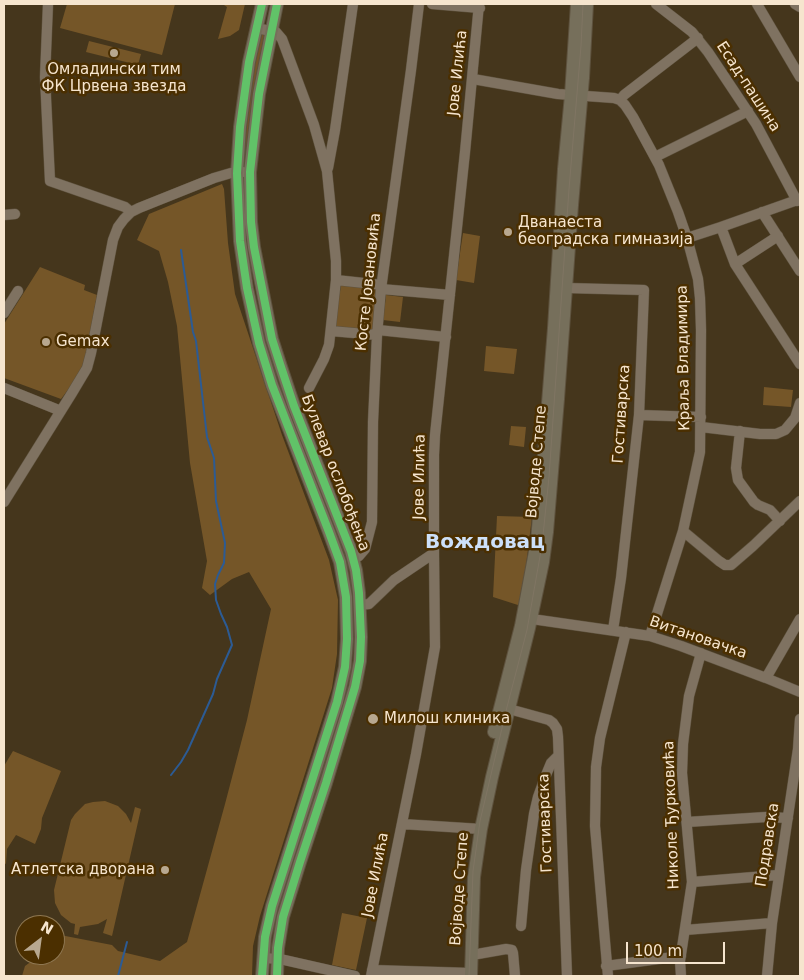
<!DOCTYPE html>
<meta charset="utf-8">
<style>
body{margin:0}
#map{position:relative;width:804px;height:980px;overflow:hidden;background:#45361c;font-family:"DejaVu Sans",sans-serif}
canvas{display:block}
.frame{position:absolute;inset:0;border:5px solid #f6e5ce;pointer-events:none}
.north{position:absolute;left:15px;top:915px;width:50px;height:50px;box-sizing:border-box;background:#4b2f00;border:1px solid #8f7852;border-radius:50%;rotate:30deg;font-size:14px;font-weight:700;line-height:20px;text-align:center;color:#f6e5ce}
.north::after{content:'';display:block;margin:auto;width:18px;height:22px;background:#b8a890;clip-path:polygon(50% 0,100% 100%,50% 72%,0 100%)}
.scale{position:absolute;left:626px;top:942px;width:99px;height:22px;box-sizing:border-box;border:2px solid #f6e5ce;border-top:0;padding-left:6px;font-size:15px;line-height:18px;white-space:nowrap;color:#f6e5ce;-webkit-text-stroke:4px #4b2f00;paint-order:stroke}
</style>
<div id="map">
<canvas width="804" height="980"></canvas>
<div class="frame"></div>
<div class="north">N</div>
<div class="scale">100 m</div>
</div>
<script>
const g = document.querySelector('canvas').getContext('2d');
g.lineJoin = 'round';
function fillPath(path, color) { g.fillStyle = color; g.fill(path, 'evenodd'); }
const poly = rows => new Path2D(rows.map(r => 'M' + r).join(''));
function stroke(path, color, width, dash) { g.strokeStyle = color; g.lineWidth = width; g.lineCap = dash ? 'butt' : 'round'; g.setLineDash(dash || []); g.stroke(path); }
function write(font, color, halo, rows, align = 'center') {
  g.font = font + ' "DejaVu Sans",sans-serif'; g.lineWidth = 5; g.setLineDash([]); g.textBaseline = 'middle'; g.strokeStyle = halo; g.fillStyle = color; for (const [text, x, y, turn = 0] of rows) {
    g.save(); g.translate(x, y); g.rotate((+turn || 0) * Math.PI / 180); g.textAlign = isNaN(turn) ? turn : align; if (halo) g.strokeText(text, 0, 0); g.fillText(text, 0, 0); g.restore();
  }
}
const green = poly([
 [67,4,175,4,162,55,60,28],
 [224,4,245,4,239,30,230,36,218,39,227,7,224,5],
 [263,33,265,34,246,160,243,160,241,142,258,37],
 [89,41,141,54,138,65,86,52],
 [222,184,224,189,228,243,235,294,282,435,329,560,338,600,337,654,332,688,260,916,253,946,252,976,22,976,25,966,40,955,55,955,55,934,112,945,118,951,160,961,187,942,225,804,247,720,271,609,249,572,232,579,210,595,202,588,207,561,190,463,177,326,168,282,159,251,137,240,149,214],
 [463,233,480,236,474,283,456,280],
 [40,267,85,285,84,290,97,295,85,360,77,378,61,399,4,378,4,324],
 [341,285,377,289,373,330,334,327],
 [386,295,403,297,400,322,383,320],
 [486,346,517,349,514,374,484,371],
 [764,387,793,390,791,407,763,405],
 [511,426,526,427,524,447,509,445],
 [497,516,532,517,521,606,493,597],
 [13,751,61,771,42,818,41,829,35,844,16,835,7,849,6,864,4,863,4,766],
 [105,801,118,806,126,814,131,823,135,807,141,809,112,936,103,933,107,919,98,924,80,927,78,935,74,934,75,924,71,923,61,915,55,903,54,890,71,820,75,814,85,804,93,802],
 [342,913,367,918,356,970,332,965]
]);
const stream = poly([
 [171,775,181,762,188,750,213,694,217,679,232,645,227,627,221,614,216,600,215,584,218,575,224,563,225,543,216,501,214,458,207,437,196,341,193,332,181,250],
 [118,976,127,942]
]);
const minor = poly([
 [48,4,45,77,50,181,125,207,131,212],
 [432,4,480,8],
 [656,4,692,32,708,52,756,124,797,201],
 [757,4,800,77],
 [795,4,800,7],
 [256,28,276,32,282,39,314,125,327,171,336,261,336,280,329,345,324,359,309,388],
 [473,79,558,94,614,98,620,100,625,105,633,117,659,165,678,212,687,238,698,279,700,298,701,330,700,452,683,531,650,636],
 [620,100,624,95,698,38],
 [655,157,748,111],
 [328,168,335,130,353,4],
 [762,212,800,271],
 [4,215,15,214],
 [721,227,735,264,800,364],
 [687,238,721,227,800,199],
 [735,264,778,236],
 [336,280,382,285],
 [566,288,644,290,639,415,621,578,613,630],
 [381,289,450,295],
 [4,313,18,291],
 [378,330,446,337],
 [331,331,377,335],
 [4,388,61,411],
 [639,415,701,417],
 [701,427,760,434,776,434,785,430,795,418,800,403],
 [740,431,736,468,738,480,754,502,758,505,770,510,780,521],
 [4,502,72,393,87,368,91,353,113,240,118,227,124,219,131,212,139,208,214,178,231,173,243,172],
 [683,531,719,561,725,565,731,565,753,546,800,501],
 [353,559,359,556,365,549,372,522,373,422,377,335,381,289,411,70,419,4],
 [360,605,369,604,394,580,434,553],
 [525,618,650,636,681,646,766,678,800,692],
 [766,678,800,619],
 [509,709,549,720,553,723,557,729,558,737,567,976],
 [687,822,766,817,788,818],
 [402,824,481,829],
 [692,882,778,875],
 [521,926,526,870,534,814,538,797,546,775,551,763,558,756],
 [685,930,772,923],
 [472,955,506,949,512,950,513,953,515,976],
 [263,958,280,959,355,976],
 [606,966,681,956],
 [372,970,471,973],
 [371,976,416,754,435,647,434,553,434,455,435,435,465,152,479,4],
 [608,976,595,826,596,767,600,738,626,632],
 [681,976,680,961,692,882,682,773,683,744,689,696,701,653],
 [767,976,772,923,798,749,800,719]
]);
const major = poly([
 [262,4,249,62,240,127,237,173,240,241,247,288,259,343,272,385,329,532,340,562,346,597,347,639,345,667,337,702,272,906,265,937,262,976],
 [277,4,259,94,250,172,251,222,254,247,272,339,281,367,294,406,351,551,356,570,359,593,361,637,360,661,355,687,326,783,300,862,283,917,278,948,277,976],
 [494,732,521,626,537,541,554,328,564,169,571,95,577,4],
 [471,976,474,877,481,829,492,777,529,628,543,562,547,532,558,399,572,205,583,78,587,4]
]);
const tram = poly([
 [469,976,473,871,480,821,507,707,527,630,542,545,549,477,569,189,581,46,583,4]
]);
const cycleway = poly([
 [262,4,249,62,240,127,237,173,240,241,247,288,259,343,272,385,329,532,340,562,346,597,347,639,345,667,337,702,272,906,265,937,262,976],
 [277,4,259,94,250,172,251,222,254,247,272,339,281,367,294,406,351,551,356,570,359,593,361,637,360,661,355,687,326,783,300,862,283,917,278,948,277,976]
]);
const markers = [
 [114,53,5,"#b8a890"],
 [508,232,5,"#b8a890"],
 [46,342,5,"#b8a890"],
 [373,719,6,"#b8a890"],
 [165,870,5,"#b8a890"]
];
const poiNames = [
 ["Омладински тим",114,70,"center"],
 ["ФК Црвена звезда",114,87,"center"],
 ["Дванаеста",518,223],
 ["београдска гимназија",518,240],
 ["Gemax",56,342],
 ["Милош клиника",384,719],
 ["Атлетска дворана",155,870,"right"]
];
const streetNames = [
 ["Јове Илића",458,73,-84],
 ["Есад-пашина",748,87,57],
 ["Косте Јовановића",369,282,-84],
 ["Краља Владимира",684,358,-91],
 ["Гостиварска",622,414,-86],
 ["Војводе Степе",537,462,-85],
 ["Булевар ослобођења",335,473,69],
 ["Јове Илића",420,477,-89],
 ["Витановачка",698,638,19],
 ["Николе Ђурковића",672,815,-92],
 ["Гостиварска",546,823,-92],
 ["Подравска",768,845,-81],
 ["Јове Илића",376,875,-79],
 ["Војводе Степе",460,889,-86]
];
const districtNames = [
 ["Вождовац",485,543]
];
fillPath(green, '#755628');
stroke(stream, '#2c5b94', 2);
stroke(minor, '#5e523e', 11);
stroke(major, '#5e523e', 14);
stroke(minor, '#7f7261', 10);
stroke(major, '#766f5b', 12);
stroke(tram, '#807563', 1);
stroke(cycleway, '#61c268', 8);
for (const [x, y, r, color] of markers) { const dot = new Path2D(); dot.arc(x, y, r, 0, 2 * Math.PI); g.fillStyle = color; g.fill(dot); stroke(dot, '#4b2f00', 2); }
write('15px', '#f6e5ce', '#4b2f00', poiNames, 'left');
write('15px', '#f6e5ce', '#4b2f00', streetNames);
write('bold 20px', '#cde0f9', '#4b2f00', districtNames);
</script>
